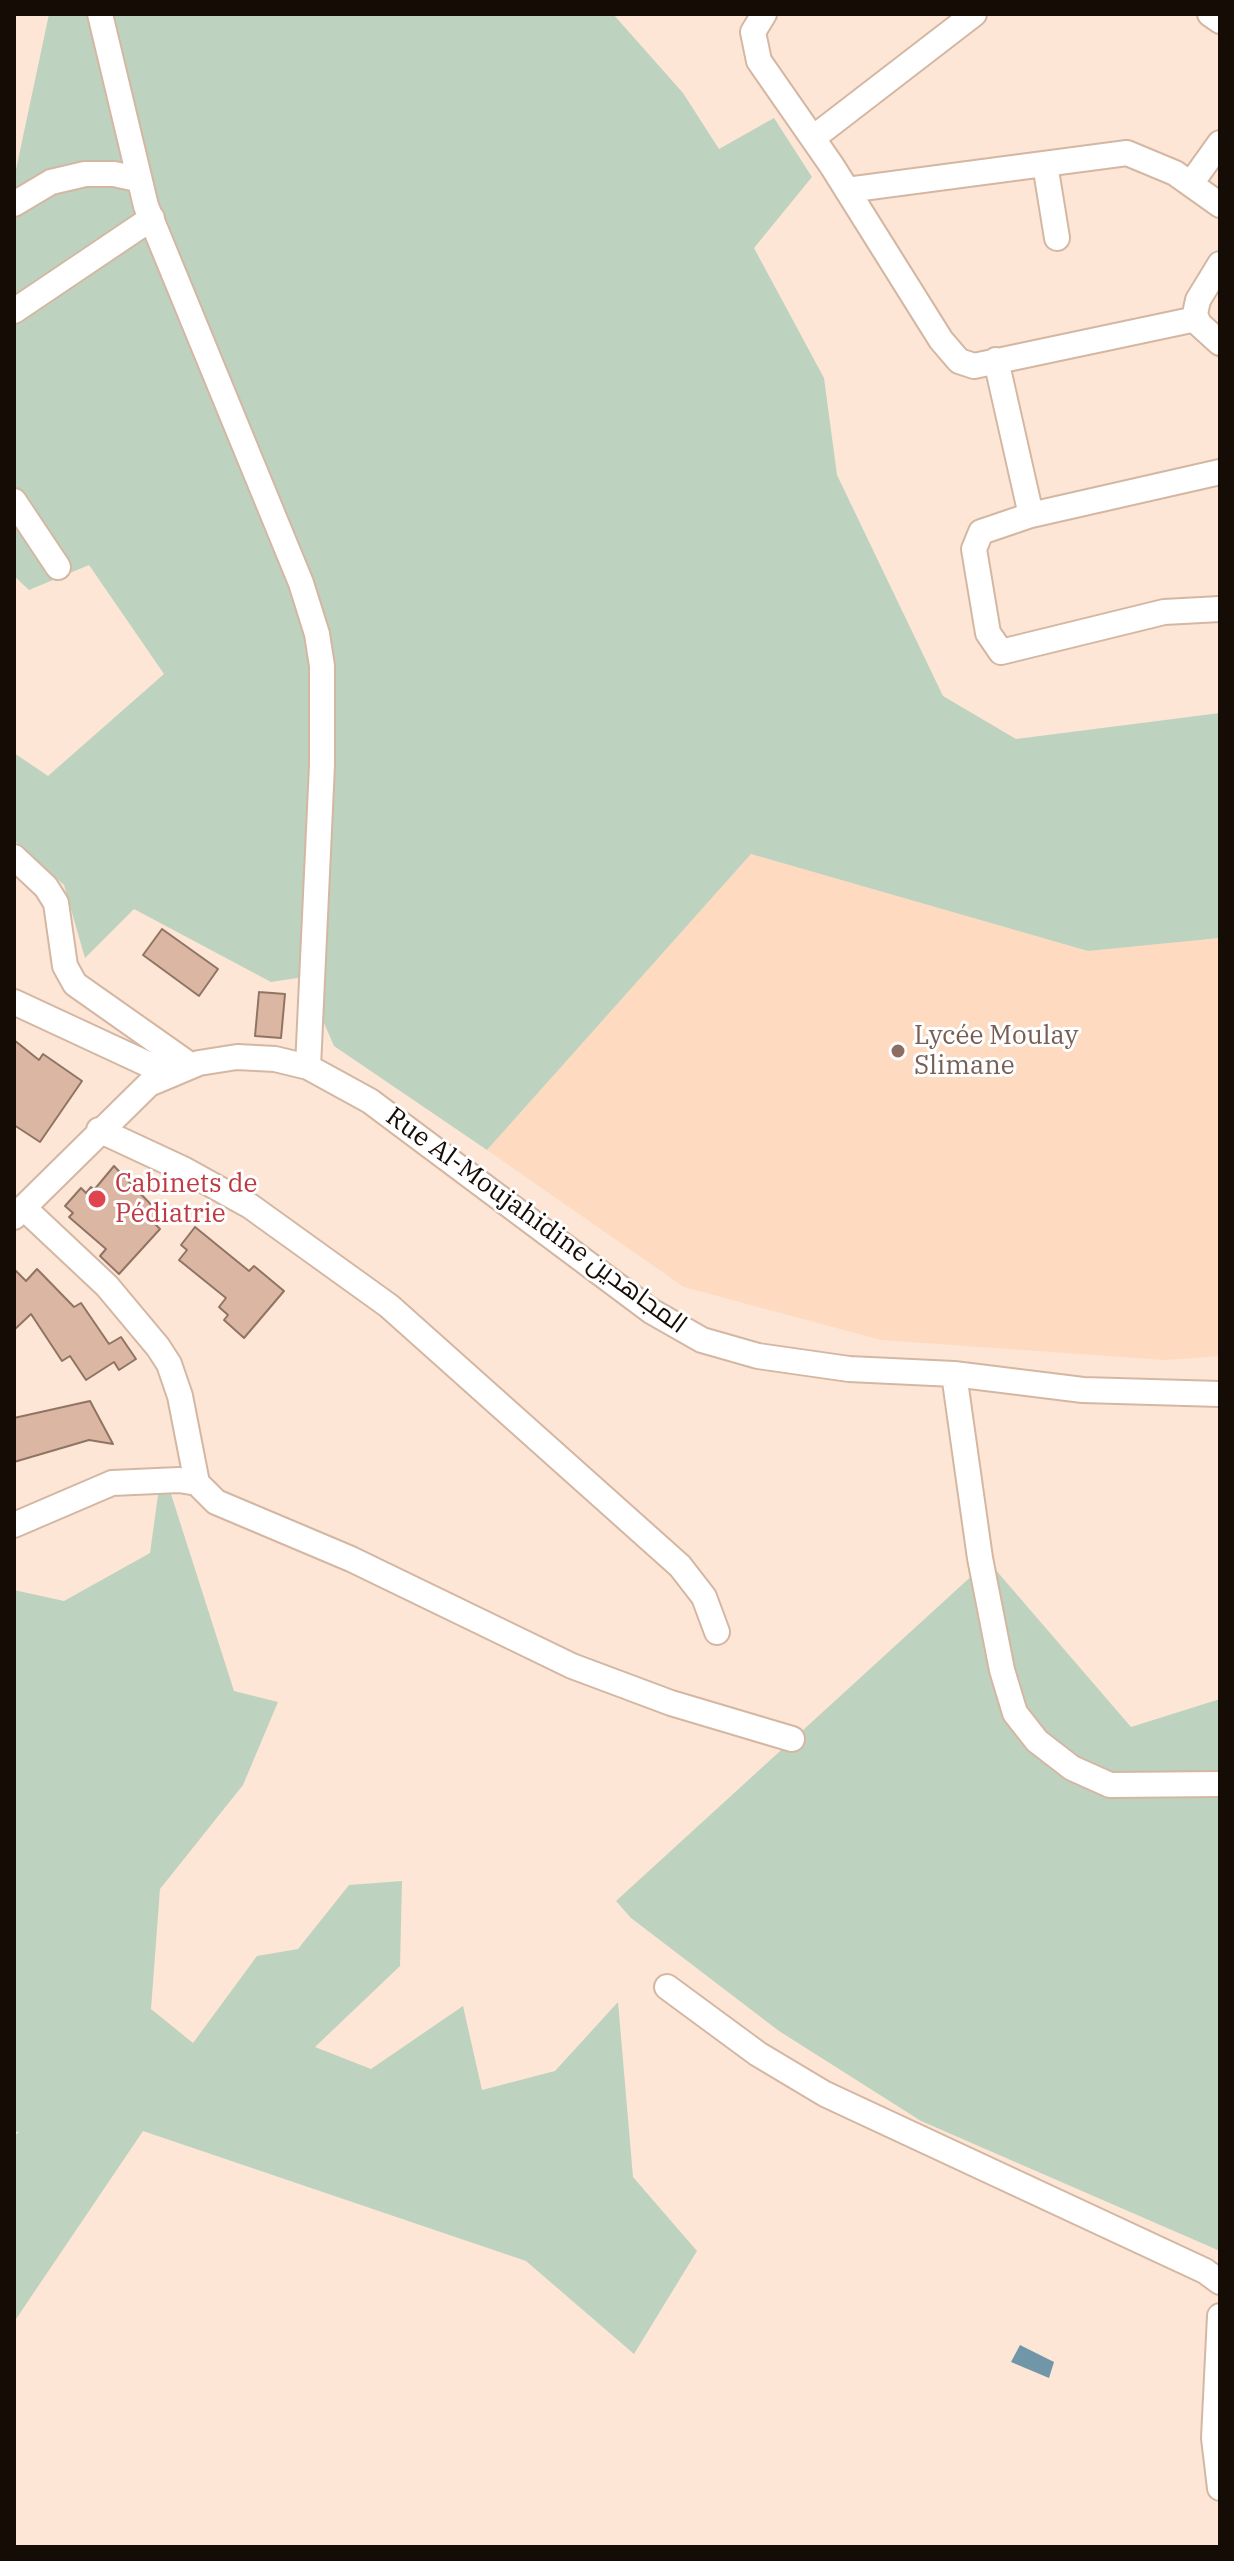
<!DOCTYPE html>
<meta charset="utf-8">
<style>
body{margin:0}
#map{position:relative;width:1234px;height:2561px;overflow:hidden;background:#fde6d5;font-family:"IBM Plex Serif",serif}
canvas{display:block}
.frame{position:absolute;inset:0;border:16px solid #160c06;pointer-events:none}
</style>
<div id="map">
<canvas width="1234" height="2561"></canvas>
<div class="frame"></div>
</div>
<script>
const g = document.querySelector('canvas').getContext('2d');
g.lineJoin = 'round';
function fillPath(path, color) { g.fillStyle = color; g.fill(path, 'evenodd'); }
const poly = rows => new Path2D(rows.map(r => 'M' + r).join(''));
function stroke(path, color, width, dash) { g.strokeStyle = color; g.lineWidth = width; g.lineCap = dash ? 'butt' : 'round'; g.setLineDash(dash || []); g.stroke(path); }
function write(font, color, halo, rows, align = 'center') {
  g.font = font + ' "IBM Plex Serif",Cairo,serif'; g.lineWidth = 6; g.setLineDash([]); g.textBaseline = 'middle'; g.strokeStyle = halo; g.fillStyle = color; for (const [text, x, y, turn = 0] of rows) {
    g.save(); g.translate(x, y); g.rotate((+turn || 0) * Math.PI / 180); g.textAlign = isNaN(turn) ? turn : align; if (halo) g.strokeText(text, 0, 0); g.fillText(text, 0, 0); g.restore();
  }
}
const built = poly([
 [751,854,1088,951,1220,938,1220,1356,1166,1360,881,1340,684,1287,487,1150]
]);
const green = poly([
 [49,14,613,14,683,93,719,149,774,118,812,177,754,248,824,378,837,475,943,696,1016,739,1220,713,1220,938,1088,951,751,854,487,1150,334,1046,304,977,271,982,134,909,85,958,64,885,14,840,14,753,48,776,164,674,89,565,29,590,14,576,14,179],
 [162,1466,234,1691,278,1702,243,1785,160,1889,151,2009,193,2043,257,1956,298,1949,349,1885,402,1881,400,1966,315,2047,371,2069,463,2006,482,2090,555,2071,618,2002,633,2177,697,2251,634,2354,526,2261,143,2131,14,2322,14,2136,19,2132,14,2132,14,1590,64,1601,150,1553],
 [988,1561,1131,1727,1220,1699,1220,2251,921,2121,779,2031,631,1918,616,1901]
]);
const water = poly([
 [1020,2345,1054,2362,1049,2378,1011,2362]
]);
const building = poly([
 [162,929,218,969,199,996,143,955,162,929],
 [259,992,285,994,281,1038,255,1036,259,992],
 [14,1040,39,1060,43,1054,82,1081,40,1142,14,1125,14,1040],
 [114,1166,159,1213,152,1221,160,1229,119,1274,100,1256,106,1249,69,1217,73,1213,65,1206,81,1188,86,1193,91,1187,94,1190,114,1166],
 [195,1227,249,1271,254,1266,284,1291,244,1338,224,1320,228,1315,219,1307,226,1298,179,1260,187,1250,181,1245,195,1227],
 [14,1269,26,1281,37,1269,74,1307,81,1303,109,1344,121,1337,136,1359,119,1370,114,1362,86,1380,70,1356,62,1361,31,1314,14,1330,14,1269],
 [90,1401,113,1444,89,1440,14,1462,14,1418,90,1401]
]);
const minor = poly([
 [100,14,146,206,301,583,317,634,322,666,322,765,308,1067],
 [764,14,753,32,759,61,832,166,941,340,959,361,974,366,1196,319],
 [1210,14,1220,21],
 [813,138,974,14],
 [1045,164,1057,238],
 [1192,182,1220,143],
 [847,190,1127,153,1175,173,1220,205],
 [14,204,51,182,85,174,114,174,137,179],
 [1220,264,1198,300,1195,314,1199,324,1220,343],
 [14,311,152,218],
 [996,360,1031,515],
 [1220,472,1031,515,981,532,974,549,988,633,1001,652,1164,612,1220,609],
 [14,501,58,567],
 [14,857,46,887,56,903,65,966,75,984,190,1065],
 [14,1002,169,1074],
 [99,1130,185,1170,250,1206,389,1306,680,1566,704,1597,717,1632],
 [24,1208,107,1286,158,1347,169,1364,180,1396,197,1483,216,1502,351,1559,572,1666,671,1703,792,1739],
 [14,1217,149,1084,199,1063,237,1057,275,1059,308,1067,370,1101,651,1311,702,1340,758,1356,849,1369,954,1374,1083,1390,1220,1394],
 [954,1374,980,1558,1002,1670,1015,1713,1037,1741,1072,1768,1110,1785,1220,1784],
 [14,1525,112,1483,179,1480,197,1483],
 [667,1987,758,2054,825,2094,1205,2271,1220,2282],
 [1220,2316,1214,2438,1220,2488]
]);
const markers = [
 [898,1051,8,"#8d6e63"],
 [97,1199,10,"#e0444e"]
];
const educationNames = [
 ["Lycée Moulay",914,1036],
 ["Slimane",914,1066]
];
const healthNames = [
 ["Cabinets de",115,1184],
 ["Pédiatrie",115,1214]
];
const streetNames = [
 ["Rue Al-Moujahidine المجاهدين",536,1221,36]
];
fillPath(built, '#fedac0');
fillPath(green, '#bdd3bf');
fillPath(water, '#7096a8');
fillPath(building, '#dbb7a3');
stroke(building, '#8f7464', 2);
stroke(minor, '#d4b7a3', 28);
stroke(minor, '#fff', 24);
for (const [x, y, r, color] of markers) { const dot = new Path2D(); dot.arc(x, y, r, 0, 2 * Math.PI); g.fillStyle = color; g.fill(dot); stroke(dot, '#fff', 3); }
write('26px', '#785e54', '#fff', educationNames, 'left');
write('26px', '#be3a42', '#fff', healthNames, 'left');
write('26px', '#160c06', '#fff', streetNames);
</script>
